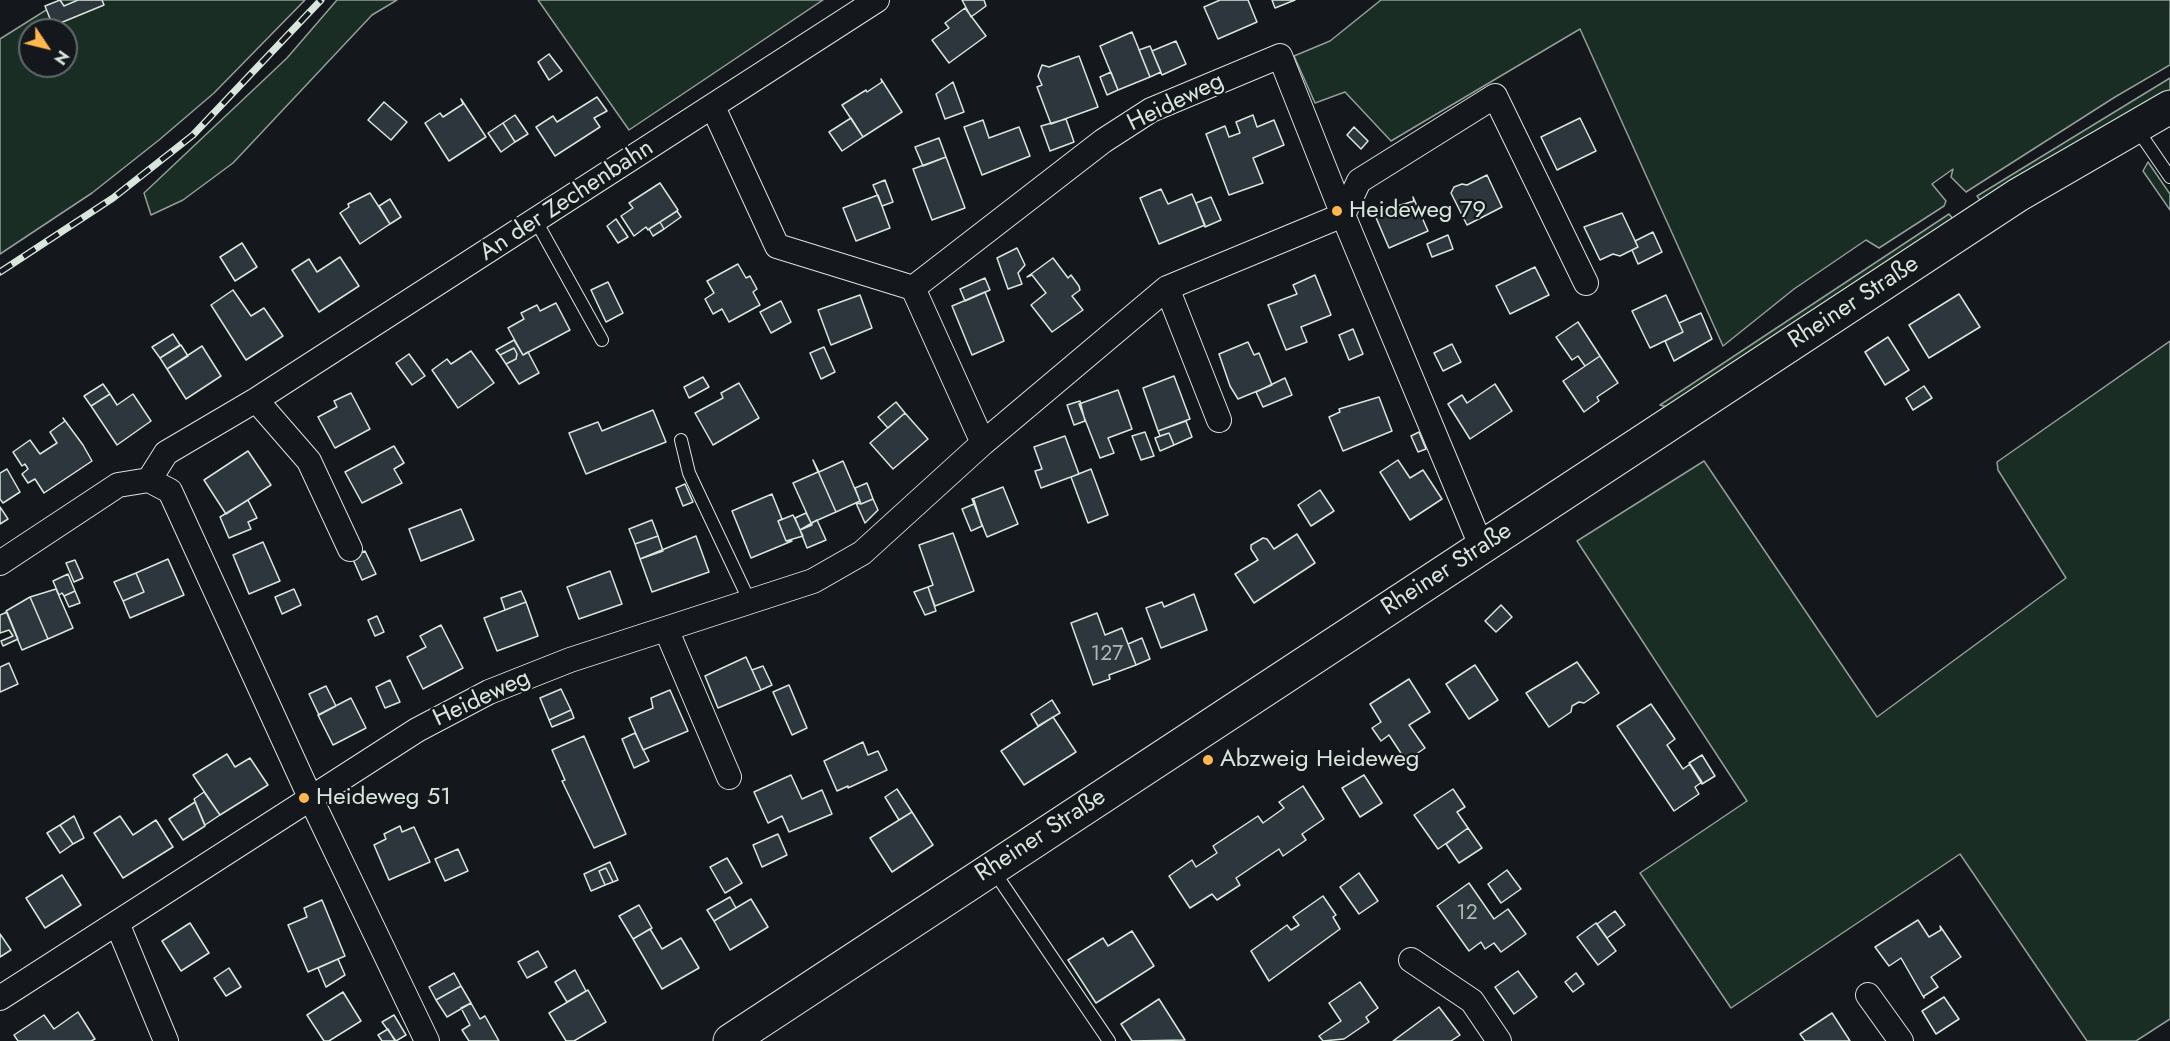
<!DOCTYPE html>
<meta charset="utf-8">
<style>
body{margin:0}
#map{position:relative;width:2170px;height:1041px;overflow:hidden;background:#14181c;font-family:Jost,sans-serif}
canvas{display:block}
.north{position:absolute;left:18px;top:18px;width:60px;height:60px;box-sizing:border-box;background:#14181c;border:2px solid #626a69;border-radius:50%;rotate:125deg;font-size:16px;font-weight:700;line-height:24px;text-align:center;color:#d8e6dc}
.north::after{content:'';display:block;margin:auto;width:21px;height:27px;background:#ffb74d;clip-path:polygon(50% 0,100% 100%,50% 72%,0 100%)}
</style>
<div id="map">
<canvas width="2170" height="1041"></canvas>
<div class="north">N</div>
</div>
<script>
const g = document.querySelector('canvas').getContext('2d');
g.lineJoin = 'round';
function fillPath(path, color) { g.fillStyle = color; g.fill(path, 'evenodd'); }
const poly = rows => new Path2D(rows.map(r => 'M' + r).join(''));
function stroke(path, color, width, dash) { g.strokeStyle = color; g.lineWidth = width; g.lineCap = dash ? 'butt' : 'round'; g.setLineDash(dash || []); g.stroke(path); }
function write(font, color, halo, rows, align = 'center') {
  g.font = font + ' Jost,sans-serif'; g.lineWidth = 4.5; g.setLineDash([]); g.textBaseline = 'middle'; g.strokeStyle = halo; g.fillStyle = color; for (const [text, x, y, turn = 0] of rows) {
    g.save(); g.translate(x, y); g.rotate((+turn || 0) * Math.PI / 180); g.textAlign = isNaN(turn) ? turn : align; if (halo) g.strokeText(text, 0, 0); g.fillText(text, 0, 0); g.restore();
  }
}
const green = poly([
 [62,0,305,0,214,93,159,140,92,193,0,254,0,39,62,0],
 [30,30,66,30,66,66,30,66,30,30],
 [337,0,397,0,372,15,233,163,183,200,151,215,144,193,287,58,337,0],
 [538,0,823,0,629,130,538,0],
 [1381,0,2170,0,2170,65,2115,97,1966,192,1951,177,1953,169,1932,184,1946,201,1944,206,1879,248,1866,240,1794,289,1723,346,1580,29,1391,141,1345,92,1315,103,1294,56,1330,41,1381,0],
 [2170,78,2170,91,1982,203,1977,196,2170,78],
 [2148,162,2170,194,2170,210,2143,171,2148,162],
 [1949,214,1954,220,1667,407,1660,405,1949,214],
 [2170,341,2170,1019,2136,1041,2087,1041,1960,854,1731,1008,1640,873,1747,801,1577,541,1704,461,1877,717,2066,578,1998,470,1997,462,2170,341]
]);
const building = poly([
 [60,0,64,6,78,0,102,0,104,5,53,26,45,6,60,0],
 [962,0,984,0,986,6,971,17,962,0],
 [1220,0,1248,0,1257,22,1218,39,1204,7,1220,0],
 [1272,0,1295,0,1275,8,1272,0],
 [965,8,986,36,949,63,932,40,949,28,945,23,965,8],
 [1132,32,1150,77,1118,90,1100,46,1132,32],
 [1176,41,1186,64,1162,75,1152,51,1176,41],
 [1150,46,1161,72,1150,77,1139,50,1150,46],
 [549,54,562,71,549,80,538,62,549,54],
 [1079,56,1098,107,1051,124,1037,87,1042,85,1038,76,1042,65,1049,67,1079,56],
 [1111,72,1118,90,1107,95,1100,77,1111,72],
 [881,79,902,112,863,137,842,105,866,90,867,92,882,82,881,79],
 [953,82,964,112,945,119,936,94,953,82],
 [597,97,607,111,594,118,600,127,555,156,536,127,553,116,557,122,597,97],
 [461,99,486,137,449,161,425,123,440,113,443,117,463,104,461,99],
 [384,102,407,122,391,140,368,120,384,102],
 [515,115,528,134,515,142,503,123,515,115],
 [1253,115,1257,127,1274,120,1284,145,1253,158,1263,183,1229,195,1206,134,1225,126,1229,137,1240,133,1236,122,1253,115],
 [851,118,863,137,842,151,829,132,851,118],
 [1580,118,1596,151,1557,170,1541,137,1580,118],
 [1066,119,1074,142,1050,151,1041,126,1066,119],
 [983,120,989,138,1019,127,1030,156,982,175,964,127,983,120],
 [503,123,515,142,501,152,488,133,503,123],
 [1354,127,1368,141,1361,149,1347,135,1354,127],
 [939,138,946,157,923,166,915,147,939,138],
 [946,157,965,208,932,220,913,169,946,157],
 [1487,175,1502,207,1467,225,1451,193,1454,187,1462,184,1467,185,1487,175],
 [885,180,893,202,882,206,873,185,885,180],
 [660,183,678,210,648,230,646,227,634,236,621,216,633,208,629,203,660,183],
 [1161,189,1168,204,1192,194,1205,225,1159,244,1140,198,1161,189],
 [370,193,390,224,360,244,340,213,349,207,348,204,370,193],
 [878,195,890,228,856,241,843,208,878,195],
 [1211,197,1221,220,1205,227,1196,203,1211,197],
 [1413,197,1428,231,1389,248,1374,213,1414,201,1413,197],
 [390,199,401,217,390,224,379,206,390,199],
 [677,211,681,217,664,229,660,222,677,211],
 [1622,213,1638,247,1620,256,1613,254,1600,260,1584,227,1622,213],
 [616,219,628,237,618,243,607,226,616,219],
 [660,222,664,229,653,236,649,229,660,222],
 [1653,232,1662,252,1638,264,1632,250,1638,247,1635,241,1653,232],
 [1448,235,1453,249,1432,257,1427,244,1448,235],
 [242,243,257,267,235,281,220,257,242,243],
 [1017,248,1025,265,1018,273,1022,284,1008,289,997,258,1017,248],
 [340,257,359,286,319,312,292,270,309,259,317,272,340,257],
 [1053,258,1068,278,1071,275,1079,286,1080,290,1072,296,1083,310,1052,332,1031,305,1046,293,1032,275,1027,277,1053,258],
 [738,264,746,278,750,276,757,289,753,292,760,305,729,322,722,309,713,314,705,299,714,293,707,281,738,264],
 [1535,267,1549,295,1510,314,1496,286,1535,267],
 [1315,275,1331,315,1301,327,1307,342,1286,350,1268,305,1297,294,1293,285,1315,275],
 [985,278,990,290,965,301,960,289,985,278],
 [608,282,623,313,606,322,591,290,608,282],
 [233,290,251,316,264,308,283,336,246,360,211,305,233,290],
 [985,292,1004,341,972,355,952,306,985,292],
 [1959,294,1980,327,1929,358,1909,325,1959,294],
 [860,295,872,328,831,345,818,310,860,295],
 [1666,295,1683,332,1650,348,1632,311,1666,295],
 [781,301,791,322,771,333,760,312,781,301],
 [556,303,570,330,523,355,508,328,524,319,521,313,537,305,540,311,556,303],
 [1701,313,1712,339,1674,361,1665,341,1683,332,1679,323,1701,313],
 [1578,322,1600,356,1585,366,1578,356,1572,360,1556,337,1578,322],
 [1353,329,1363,354,1349,360,1339,335,1353,329],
 [173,334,180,345,160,358,152,347,173,334],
 [1888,337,1909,370,1885,385,1865,352,1888,337],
 [514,340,523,355,528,352,539,373,519,384,506,364,516,359,517,354,514,348,500,355,496,350,514,340],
 [1248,342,1254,355,1259,353,1272,385,1238,399,1230,386,1219,354,1248,342],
 [1452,344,1461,362,1443,371,1434,353,1452,344],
 [181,345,188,356,167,369,160,358,181,345],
 [202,346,221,376,186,399,167,369,202,346],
 [824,347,835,372,821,379,810,353,824,347],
 [514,348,517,354,516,359,506,364,500,355,514,348],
 [471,351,494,383,458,408,432,370,447,359,451,364,471,351],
 [409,354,425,376,412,385,396,363,409,354],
 [1600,356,1618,383,1597,397,1599,401,1584,412,1563,381,1600,356],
 [1174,376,1190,419,1158,431,1143,388,1174,376],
 [703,377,709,387,689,398,684,387,703,377],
 [1285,378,1292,395,1263,407,1256,392,1285,378],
 [739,383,759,418,713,445,695,413,723,398,721,393,739,383],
 [103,384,110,394,91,406,84,396,103,384],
 [1495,384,1512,411,1470,439,1448,404,1462,395,1467,403,1495,384],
 [1924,386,1932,398,1913,410,1906,398,1924,386],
 [1118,390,1132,429,1108,438,1114,453,1100,458,1079,404,1118,390],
 [351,393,370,429,335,448,318,417,337,407,334,401,351,393],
 [110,394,117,405,133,394,151,421,117,445,91,406,110,394],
 [1379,397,1392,431,1343,451,1329,417,1340,412,1339,409,1379,397],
 [1080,401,1085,421,1074,425,1067,405,1080,401],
 [896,402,905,413,888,428,878,417,896,402],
 [653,410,666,442,586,474,569,433,598,422,602,431,653,410],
 [905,413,928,439,893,469,870,443,905,413],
 [63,418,83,445,92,461,44,493,35,479,28,483,22,474,28,469,25,464,22,466,13,452,30,440,40,454,57,443,50,432,65,421,63,418],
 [1186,421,1192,437,1174,445,1169,433,1160,436,1158,431,1186,421],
 [1145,432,1154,456,1141,460,1132,436,1145,432],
 [1419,432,1426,449,1418,452,1411,436,1419,432],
 [1169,433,1174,445,1160,451,1155,438,1169,433],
 [1065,436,1079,474,1041,488,1035,471,1042,469,1034,447,1065,436],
 [394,446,404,463,394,469,402,483,362,503,345,472,394,446],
 [248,451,271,485,226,514,204,480,248,451],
 [813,460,836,512,811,523,793,483,818,472,813,460],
 [813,460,819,472,843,461,860,501,836,512,813,460],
 [1398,460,1410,478,1423,470,1442,499,1410,520,1380,472,1398,460],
 [7,469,20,492,3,503,0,499,0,473,7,469],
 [1091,469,1108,515,1088,523,1071,477,1091,469],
 [867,483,873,499,861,504,855,488,867,483],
 [685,484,693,502,683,506,676,488,685,484],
 [1003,487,1018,524,987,537,972,499,1003,487],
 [1320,490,1334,511,1311,526,1298,505,1320,490],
 [772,494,782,519,778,521,786,541,792,541,751,558,732,511,772,494],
 [873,499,878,510,865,523,856,503,861,504,873,499],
 [248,500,257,518,248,522,251,529,229,538,220,517,248,500],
 [974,500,982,526,971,531,962,509,974,504,974,500],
 [0,507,8,519,0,524,0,507],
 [461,509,474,540,421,561,409,529,461,509],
 [806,513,812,525,800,530,795,518,806,513],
 [793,515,803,536,786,541,778,521,793,515],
 [652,520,658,536,635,544,629,529,652,520],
 [817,520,826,540,807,548,800,530,817,520],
 [953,533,974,591,935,606,928,587,933,585,919,545,953,533],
 [1297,534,1315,563,1254,603,1235,574,1258,560,1251,549,1251,545,1263,538,1267,539,1274,549,1297,534],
 [658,536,663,551,640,559,635,544,658,536],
 [696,536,709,572,652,592,640,559,696,536],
 [263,542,280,581,249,594,233,555,263,542],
 [365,551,376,574,362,580,352,557,365,551],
 [168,559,184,595,130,618,123,601,144,592,136,573,168,559],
 [75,560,83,578,74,582,66,563,75,560],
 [610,571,622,604,579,619,567,587,610,571],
 [136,573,144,592,123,601,114,582,136,573],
 [68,574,75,591,64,596,62,593,59,595,53,581,68,574],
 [928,587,936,611,925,615,914,592,928,587],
 [56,589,73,628,48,639,30,597,56,589],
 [294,589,301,605,282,614,275,597,294,589],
 [75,591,80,603,69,607,64,596,75,591],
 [521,591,526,602,505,610,501,598,521,591],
 [1194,594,1207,630,1161,648,1146,608,1162,602,1164,607,1194,594],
 [30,597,48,639,22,650,6,611,30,597],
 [526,602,538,636,497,651,484,618,526,602],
 [1501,605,1512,617,1496,632,1485,621,1501,605],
 [7,612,18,639,3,646,1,641,13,636,9,630,0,633,0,615,7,612],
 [1097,613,1105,635,1122,628,1136,665,1109,675,1110,679,1093,685,1071,623,1097,613],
 [377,616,384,632,375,636,368,620,377,616],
 [441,625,463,668,423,689,407,657,426,647,420,636,441,625],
 [1142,638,1150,659,1136,665,1128,644,1142,638],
 [746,657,761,690,718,708,705,676,746,657],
 [1577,662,1599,693,1584,703,1579,702,1572,706,1571,712,1549,727,1526,693,1577,662],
 [9,663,18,684,0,692,0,667,9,663],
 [1475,665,1498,700,1469,719,1446,684,1475,665],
 [763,666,772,685,761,690,752,670,763,666],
 [1409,679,1430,712,1409,725,1425,748,1406,761,1389,735,1381,741,1372,728,1381,722,1370,704,1409,679],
 [390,680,400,702,385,708,376,687,390,680],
 [789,685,807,728,792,735,773,692,789,685],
 [326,686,336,706,319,715,309,694,326,686],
 [561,689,571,710,549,720,540,698,561,689],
 [670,690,688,731,643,750,629,718,653,708,651,698,670,690],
 [351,698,366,728,333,745,318,715,351,698],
 [1052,700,1060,713,1038,726,1031,714,1052,700],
 [1651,704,1675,739,1667,745,1683,769,1690,764,1702,782,1695,787,1699,794,1674,811,1617,726,1651,704],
 [571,710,574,718,552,727,549,720,571,710],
 [1053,717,1076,752,1024,785,1001,751,1053,717],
 [635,733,649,761,634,768,622,739,635,733],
 [584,736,626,834,594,848,562,781,565,780,552,750,584,736],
 [863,742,868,755,878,751,887,770,848,788,848,786,837,791,824,761,863,742],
 [227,754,235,767,250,758,268,785,220,815,193,775,227,754],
 [1702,755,1715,776,1702,784,1689,763,1702,755],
 [791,775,802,799,822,790,832,814,789,832,782,816,768,823,754,792,791,775],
 [1364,775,1382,803,1360,817,1342,788,1364,775],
 [1303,786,1324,819,1302,834,1306,840,1283,856,1279,849,1236,878,1240,885,1217,900,1212,894,1190,908,1169,876,1192,860,1196,867,1217,853,1213,846,1258,816,1263,823,1284,808,1279,802,1303,786],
 [897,789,912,812,899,820,885,797,897,789],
 [1453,789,1465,807,1457,812,1468,828,1438,849,1414,815,1453,789],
 [204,792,220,815,205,825,194,799,204,792],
 [195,802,205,826,183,840,169,819,195,802],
 [912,812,933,845,892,872,870,838,912,812],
 [74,816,84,838,73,844,60,825,74,816],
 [120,816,133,835,156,820,173,847,123,878,94,833,120,816],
 [60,825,73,844,60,853,47,833,60,825],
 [400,826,402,832,414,827,430,862,389,880,374,845,386,839,384,834,400,826],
 [1468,828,1482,848,1459,863,1446,844,1468,828],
 [778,834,787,855,762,867,753,845,778,834],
 [458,849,468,871,445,881,435,859,458,849],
 [727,858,742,883,725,893,710,867,727,858],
 [610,862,618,880,613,882,606,868,599,871,605,885,591,891,584,874,610,862],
 [606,868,613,882,605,885,599,871,606,868],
 [1507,870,1521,889,1501,903,1488,884,1507,870],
 [1359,873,1378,901,1359,914,1340,887,1359,873],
 [62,875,81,905,45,928,26,898,62,875],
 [1469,883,1494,919,1508,909,1526,934,1501,952,1494,943,1485,949,1481,942,1469,951,1437,906,1469,883],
 [1323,896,1336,915,1333,917,1340,929,1269,981,1251,951,1287,925,1291,930,1299,925,1293,917,1323,896],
 [730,897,736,908,714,921,707,910,730,897],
 [751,899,768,927,730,950,714,921,751,899],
 [322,900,345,956,308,972,288,925,307,917,304,908,322,900],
 [639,905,652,928,633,939,619,916,639,905],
 [1615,911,1625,925,1607,938,1597,924,1615,911],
 [1918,920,1929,937,1941,930,1940,926,1961,957,1931,977,1938,987,1924,996,1924,998,1901,958,1889,966,1875,947,1918,920],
 [190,923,209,953,181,971,162,941,190,923],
 [1596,923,1616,951,1598,965,1577,937,1596,923],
 [650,929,662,949,681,938,699,968,662,989,633,939,650,929],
 [1132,931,1154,966,1096,1003,1068,960,1103,938,1108,946,1132,931],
 [0,934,11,950,0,957,0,934],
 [538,951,547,967,527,978,518,962,538,951],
 [338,959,345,975,326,987,318,968,338,959],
 [229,968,241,987,226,996,214,978,229,968],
 [575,970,586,991,567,1002,555,982,575,970],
 [1518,971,1537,997,1514,1014,1495,987,1518,971],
 [454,973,461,986,436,1000,429,987,454,973],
 [1576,973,1584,984,1573,992,1565,982,1576,973],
 [1360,982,1378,1008,1366,1017,1369,1022,1344,1039,1323,1041,1319,1036,1341,1021,1329,1003,1360,982],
 [461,986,471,1003,447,1017,436,1000,461,986],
 [588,990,606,1022,574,1041,566,1041,549,1013,588,990],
 [343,992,361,1021,329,1041,324,1041,307,1015,343,992],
 [1944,997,1959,1019,1936,1034,1922,1011,1944,997],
 [1159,999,1185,1040,1132,1041,1121,1024,1159,999],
 [471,1003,480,1019,485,1016,499,1041,469,1041,462,1030,470,1025,461,1008,471,1003],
 [1439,1007,1460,1035,1451,1041,1393,1041,1439,1007],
 [78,1012,95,1039,91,1041,18,1041,14,1035,44,1015,54,1029,78,1012],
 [1832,1013,1850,1041,1805,1041,1800,1034,1832,1013],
 [394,1015,406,1035,396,1041,382,1022,394,1015],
 [388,1029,395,1041,382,1041,378,1035,388,1029]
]);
const lane = poly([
 [2137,129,2170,177],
 [536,221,602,340],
 [681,440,689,473,750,602],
 [993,870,1109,1041]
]);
const street = poly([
 [713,107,777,246,913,288,1103,141,1151,110,1280,56,1343,215,1482,548],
 [913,288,983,443],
 [1167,288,1219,420],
 [256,400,309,461,350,549],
 [149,480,166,453,256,400,877,0],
 [0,563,118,485,149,480,170,491,310,797,427,1041],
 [666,629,729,777],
 [117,923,166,1041],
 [1411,960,1472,1001,1499,1041],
 [1868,995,1901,1041],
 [0,998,417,730,489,692,570,660,813,581,862,553,983,443,1167,288,1343,215,1359,181,1495,96,1586,283]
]);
const secondary = poly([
 [730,1041,2018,195,2170,107]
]);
const rail = poly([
 [0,272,113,198,193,135,321,0]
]);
const markers = [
 [1337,211,6,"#ffb74d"],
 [1208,760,6,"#ffb74d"],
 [304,798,6,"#ffb74d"]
];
const numberNames = [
 ["127",1107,655],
 ["12",1467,914]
];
const streetNames = [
 ["Heideweg",1176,103,-26],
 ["An der Zechenbahn",567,201,-33],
 ["Rheiner Straße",1854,303,-33],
 ["Rheiner Straße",1447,570,-33],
 ["Heideweg",482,699,-25],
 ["Rheiner Straße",1041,836,-33]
];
const poiNames = [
 ["Heideweg 79",1349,211],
 ["Abzweig Heideweg",1220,760],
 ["Heideweg 51",316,798]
];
fillPath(green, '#1a2d24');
stroke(green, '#939e99', 1.5);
fillPath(building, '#2c363c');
stroke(building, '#d8e6dc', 1.5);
stroke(lane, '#d8e6dc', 14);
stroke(street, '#d8e6dc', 26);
stroke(secondary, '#d8e6dc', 35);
stroke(lane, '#14181c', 12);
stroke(street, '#14181c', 24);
stroke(secondary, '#14181c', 33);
stroke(rail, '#d8e6dc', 7);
stroke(rail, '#14181c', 4.5, [14]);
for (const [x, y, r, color] of markers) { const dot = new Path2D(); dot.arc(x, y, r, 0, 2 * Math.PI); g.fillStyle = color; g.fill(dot); stroke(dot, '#14181c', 2); }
write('21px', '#adbab4', null, numberNames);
write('24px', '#d8e6dc', '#14181c', streetNames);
write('24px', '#d8e6dc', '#14181c', poiNames, 'left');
</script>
